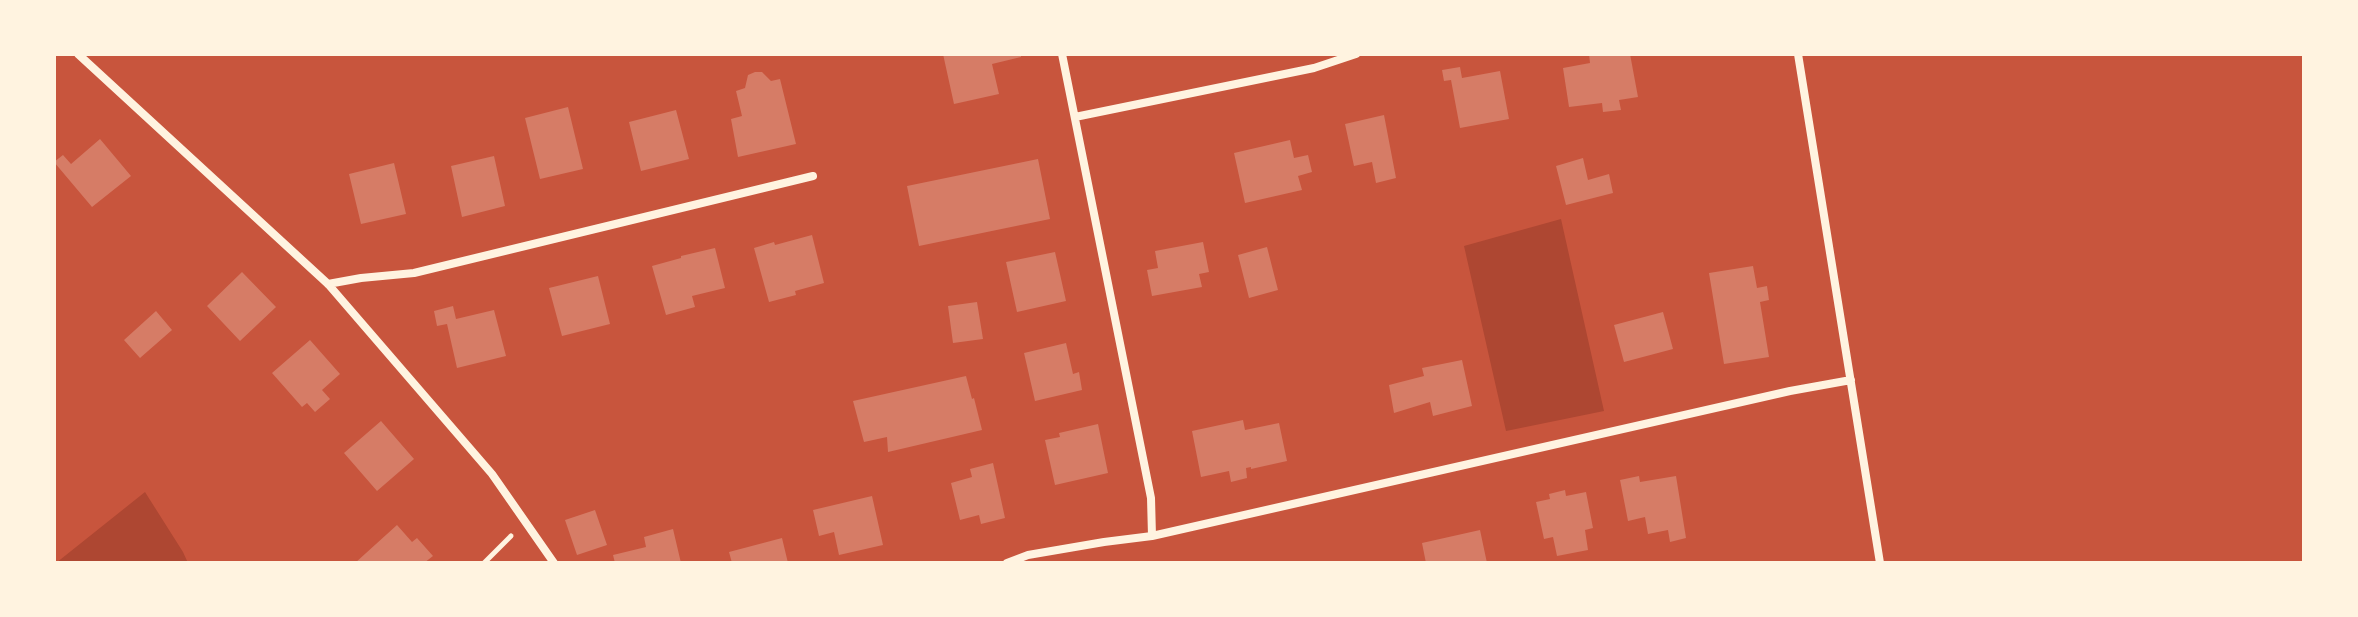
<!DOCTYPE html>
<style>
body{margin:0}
#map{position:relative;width:2358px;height:617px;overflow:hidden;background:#c8553d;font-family:Jost,sans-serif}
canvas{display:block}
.frame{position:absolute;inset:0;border:56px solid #fff3e0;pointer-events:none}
</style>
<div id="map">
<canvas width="2358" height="617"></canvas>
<div class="frame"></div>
</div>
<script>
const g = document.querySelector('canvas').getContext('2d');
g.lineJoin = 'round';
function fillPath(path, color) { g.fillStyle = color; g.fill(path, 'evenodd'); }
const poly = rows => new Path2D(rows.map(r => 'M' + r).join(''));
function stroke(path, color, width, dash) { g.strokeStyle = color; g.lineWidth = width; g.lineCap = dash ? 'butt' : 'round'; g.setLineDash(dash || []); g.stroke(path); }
const green = poly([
 [1561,219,1604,411,1506,431,1464,246],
 [145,492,183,552,188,563,56,563]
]);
const building = poly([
 [943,54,1021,54,1021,57,992,64,999,94,954,104],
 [1589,54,1630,54,1638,97,1619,100,1621,110,1603,112,1602,103,1569,107,1563,68,1590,63],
 [1460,67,1462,78,1500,71,1509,119,1460,128,1451,80,1444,81,1442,70],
 [755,72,762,72,771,81,780,79,796,144,738,157,731,119,742,116,736,91,745,88,748,75],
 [568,107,583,169,540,179,525,118],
 [676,110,689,159,641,171,629,122],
 [1384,115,1396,178,1376,183,1372,162,1354,166,1345,124],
 [100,139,131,176,92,207,54,162,63,155,71,164],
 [1290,140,1294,158,1308,155,1312,172,1298,176,1302,190,1245,203,1234,153],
 [494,156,505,206,462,217,451,166],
 [1583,158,1588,180,1609,174,1613,193,1566,205,1556,166],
 [1038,159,1050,219,919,246,907,186],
 [394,163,406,214,361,224,349,174],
 [812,235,824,283,795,291,796,295,769,302,754,248,774,242,775,245],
 [1203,242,1209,272,1199,274,1202,287,1152,296,1147,270,1158,268,1155,251],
 [1267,247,1278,290,1249,298,1238,255],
 [715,248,725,288,692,296,695,307,666,315,652,266,681,258,681,256],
 [1055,252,1066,301,1017,312,1006,262],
 [1753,266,1757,288,1767,286,1769,300,1760,302,1769,357,1724,364,1709,273],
 [242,272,276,307,240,341,207,306],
 [598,276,610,324,562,336,549,288],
 [977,302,983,339,953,343,948,306],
 [453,306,456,319,494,310,506,356,457,368,447,324,437,326,434,311],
 [156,311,172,330,140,358,124,340],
 [1663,312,1673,349,1624,362,1614,325],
 [310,340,340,374,322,390,330,399,315,412,307,403,302,407,272,373],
 [1066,343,1073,374,1079,372,1082,390,1035,401,1024,353],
 [1462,360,1472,406,1433,416,1430,402,1394,413,1389,385,1424,376,1422,368],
 [966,376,972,399,974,398,982,430,888,452,887,437,864,442,853,401],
 [1243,420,1245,430,1279,423,1287,461,1251,469,1251,467,1246,468,1247,478,1231,482,1229,471,1201,477,1192,431],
 [381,421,414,459,377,491,344,453],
 [1098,424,1108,473,1055,485,1045,440,1060,437,1059,433],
 [993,463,1005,518,981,524,979,515,960,520,951,483,972,477,970,469],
 [1639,476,1640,482,1676,476,1686,538,1670,542,1668,530,1648,534,1645,517,1628,521,1620,480],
 [1565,490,1566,496,1586,492,1593,528,1585,530,1588,550,1557,556,1553,537,1544,539,1536,502,1550,499,1549,494],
 [872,496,883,545,839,555,834,532,819,536,813,510],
 [595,510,607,545,577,555,565,520],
 [397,525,412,542,417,538,433,556,424,563,355,563],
 [673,529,681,563,615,563,613,555,646,547,644,537],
 [1480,530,1487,563,1426,563,1422,543],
 [782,538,788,563,732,563,729,552]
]);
const path = poly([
 [484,563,511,536]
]);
const minor = poly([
 [78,54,328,284,492,474,554,563],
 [1062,54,1151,498,1152,536],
 [1798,54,1880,563],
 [1075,117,1314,68,1356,54],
 [328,284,361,278,414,273,813,176],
 [1007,563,1028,555,1104,542,1152,536,1790,391,1851,380]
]);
fillPath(green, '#ae4732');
fillPath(building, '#d67c66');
stroke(path, '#fff3e0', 5);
stroke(minor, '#fff3e0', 8);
</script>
